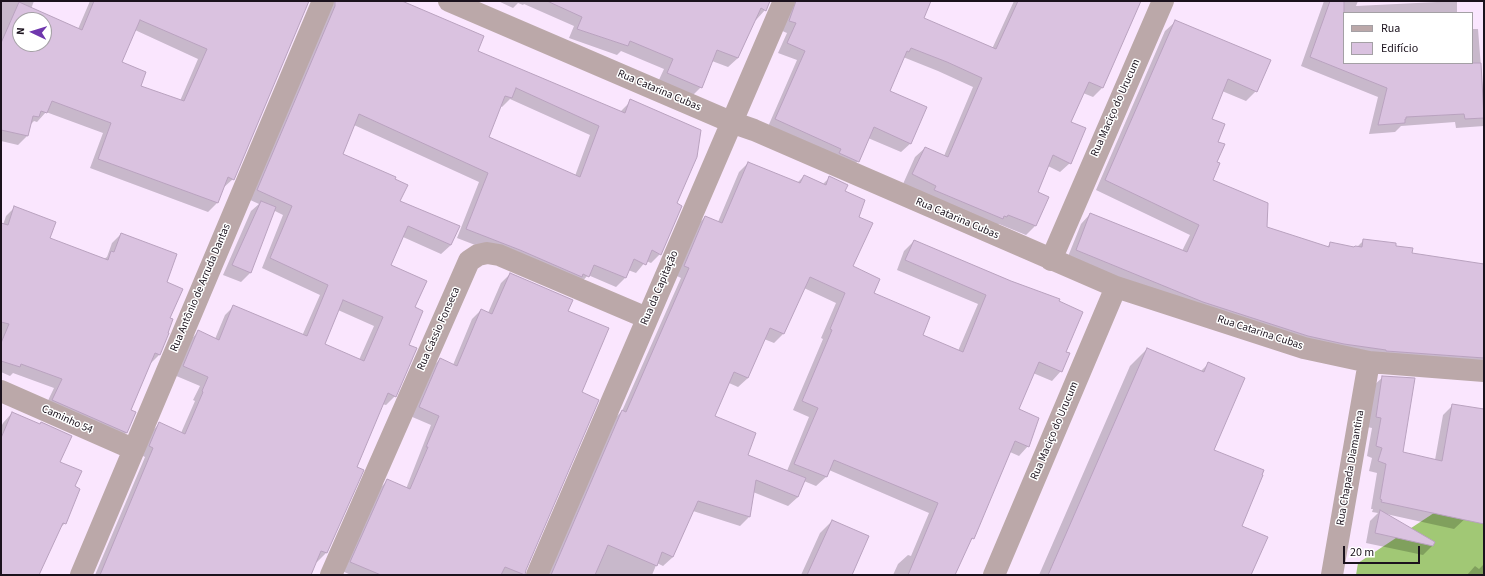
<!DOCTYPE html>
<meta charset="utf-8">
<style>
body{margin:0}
#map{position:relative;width:1485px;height:576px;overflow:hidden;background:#fae6fe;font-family:"Source Sans 3",sans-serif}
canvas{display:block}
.frame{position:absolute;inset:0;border:2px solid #1b121d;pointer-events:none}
.legend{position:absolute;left:1343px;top:12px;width:130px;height:52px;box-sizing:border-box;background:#fff;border:1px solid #a4a0a5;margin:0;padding:5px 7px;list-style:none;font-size:12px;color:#1b121d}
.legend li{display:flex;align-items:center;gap:8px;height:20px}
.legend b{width:20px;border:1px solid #a4a0a5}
.north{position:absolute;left:12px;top:12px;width:40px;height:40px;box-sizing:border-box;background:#fff;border:1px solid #a4a0a5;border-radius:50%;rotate:274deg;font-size:11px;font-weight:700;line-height:16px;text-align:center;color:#1b121d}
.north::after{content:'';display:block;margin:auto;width:14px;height:18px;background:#6f37ad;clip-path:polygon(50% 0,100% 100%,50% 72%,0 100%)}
.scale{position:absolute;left:1343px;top:546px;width:77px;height:18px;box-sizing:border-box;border:2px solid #1b121d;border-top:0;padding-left:5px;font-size:12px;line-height:14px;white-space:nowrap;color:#1b121d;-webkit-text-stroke:3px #fff;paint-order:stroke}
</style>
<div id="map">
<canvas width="1485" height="576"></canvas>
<div class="frame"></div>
<ul class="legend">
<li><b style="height:5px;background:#bba8a9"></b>Rua</li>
<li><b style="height:11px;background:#dac2e0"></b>Edifício</li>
</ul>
<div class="north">N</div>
<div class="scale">20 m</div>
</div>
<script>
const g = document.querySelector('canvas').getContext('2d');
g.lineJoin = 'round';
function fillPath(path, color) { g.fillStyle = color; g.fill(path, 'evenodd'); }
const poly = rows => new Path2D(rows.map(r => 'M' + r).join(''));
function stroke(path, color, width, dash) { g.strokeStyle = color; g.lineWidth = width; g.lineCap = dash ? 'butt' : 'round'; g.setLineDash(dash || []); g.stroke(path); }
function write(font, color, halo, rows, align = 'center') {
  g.font = font + ' "Source Sans 3",sans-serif'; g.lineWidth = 3; g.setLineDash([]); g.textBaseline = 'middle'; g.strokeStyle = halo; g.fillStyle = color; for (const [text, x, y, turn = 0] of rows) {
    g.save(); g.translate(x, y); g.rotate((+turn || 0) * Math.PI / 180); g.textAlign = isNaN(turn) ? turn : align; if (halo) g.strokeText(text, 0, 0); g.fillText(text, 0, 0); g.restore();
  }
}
const forest = poly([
 [1484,480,1484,575,1356,575,1358,563]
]);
const shadow = poly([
 [1,1,34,1,31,9,78,29,90,1,308,1,233,179,223,188,218,202,208,212,90,168,103,133,46,112,37,122,34,121,30,125,27,136,18,145,1,141],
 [20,20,44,20,44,44,20,44],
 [135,30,198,59,180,101,139,86,121,62],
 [322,1,400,1,477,52,620,112,631,101,675,204,660,254,651,263,646,261,636,273,628,270,625,278,616,287,588,275,579,285,457,238,479,182,354,125,342,154,399,201,458,227,451,245,441,254,403,237,390,265,413,308,408,345,395,396,386,405,382,404,355,467,326,553,317,562,315,561,309,575,95,575,145,457,141,455,150,433,159,424,181,433,195,401,193,400,200,386,174,375,189,341,198,332,215,339,225,315,234,306,302,336,320,295,262,268,283,215,273,210,251,272,241,282,223,275,251,211,259,204,248,199],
 [510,99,590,135,575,176,488,137,500,106,502,107],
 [338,310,374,326,359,360,324,345],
 [498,1,769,1,765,10,756,20,755,19,738,58,728,67,712,61,701,87,691,97,658,82,664,69,621,51,617,55,569,38,574,26,524,4,523,5,518,3,513,8],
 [782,1,930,1,923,19,992,49,1014,1,1135,1,1139,2,1102,88,1093,97,1083,93,1070,123,1070,163,1060,172,1048,166,1037,193,1035,226,1026,235,999,224,997,226,903,184,915,157,925,148,944,156,973,87,938,71,903,57,888,91,911,143,901,152,868,138,858,161,848,171,767,129,797,60,778,53,787,33,780,30],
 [1324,1,1358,1,1356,6,1457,1,1457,13,1344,13,1344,63,1472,63,1472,29,1478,29,1483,93,1484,93,1484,126,1456,128,1455,122,1401,126,1395,132,1369,134,1378,97,1301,66],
 [1175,22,1256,91,1246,101,1222,91,1211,119,1216,142,1216,163,1212,181,1266,228,1327,247,1331,243,1354,248,1357,247,1364,240,1395,246,1411,254,1484,265,1484,372,1333,353,1067,259,1081,224,1090,214,1182,251,1190,235,1096,190,1165,31],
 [1484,130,1484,146,1483,131],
 [748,163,797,183,804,176,823,184,830,177,844,192,858,218,852,267,872,293,922,335,958,351,978,304,897,270,904,251,914,241,1065,352,1061,371,1052,381,1033,373,1018,410,1028,446,1019,456,1010,452,973,538,968,543,954,575,893,575,898,564,908,555,911,556,929,513,829,470,826,477,816,486,804,481,798,497,788,506,753,492,749,517,740,526,693,511,673,557,663,566,657,563,652,575,546,575,612,421,622,411,681,278,675,275,696,226,705,217,718,222,739,172],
 [804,288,836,303,821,338,823,339,793,410,809,417,787,471,746,455,714,417,729,383,738,387,748,378,764,339,774,343,784,333],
 [15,207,49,239,104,259,107,257,112,243,121,234,166,283,169,319,166,333,168,334,159,355,150,364,130,411,127,432,118,441,44,409,54,388,13,373,10,376,1,372,1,224,3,225,6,216],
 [510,274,567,311,581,393,524,575,351,575,342,571,378,490,387,481,406,489,431,425,410,416,431,368,440,359,453,365,472,319,481,310,488,313,501,283],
 [1147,349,1200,372,1208,364,1213,450,1241,526,1250,575,1039,575,1130,366],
 [1383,377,1401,453,1435,460,1443,415,1453,405,1484,410,1484,501,1454,529,1386,514,1433,545,1423,555,1366,543,1370,521,1378,513,1372,512,1373,509,1371,509,1377,473,1369,471,1372,458,1367,456,1372,428,1367,427,1373,386],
 [12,413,59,462,74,487,65,523,59,529,35,575,1,575,1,427,3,423],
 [832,521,850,575,801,575,820,533],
 [1484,564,1484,575,1467,575,1475,566,1479,569]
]);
const building = poly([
 [94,1,309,1,234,180,228,177,218,203,98,159,111,123,52,101,47,113,41,111,39,117,33,116,28,136,1,130,1,43,19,2,82,30,94,1],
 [20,20,44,20,44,44,20,44,20,20],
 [140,20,207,49,184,101,141,86,146,72,122,62,140,20],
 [335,1,402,1,484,36,478,51,625,113,630,99,701,130,697,157,677,203,682,206,661,255,652,250,646,265,634,259,626,278,594,265,589,277,583,274,582,277,520,250,466,229,488,173,359,114,343,154,396,177,395,179,408,185,400,201,460,226,451,245,408,226,391,265,427,281,415,307,423,311,409,345,417,348,396,397,388,393,357,467,364,470,327,553,321,551,311,575,100,575,153,448,149,446,159,422,185,434,203,392,202,391,208,377,183,366,198,330,219,340,233,305,307,336,328,285,270,258,292,206,257,190,335,6,335,1],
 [516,88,599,126,580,177,489,137,505,96,512,98,516,88],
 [343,300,383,317,364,361,325,344,343,300],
 [547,1,770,1,766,11,761,8,738,58,717,50,702,88,667,73,673,59,630,41,628,46,577,29,582,17,547,1],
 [796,1,931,1,924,18,996,49,1018,1,1141,1,1103,88,1089,82,1071,122,1086,128,1071,164,1053,155,1038,192,1049,197,1036,226,1008,215,1007,217,1004,216,1003,219,934,190,936,186,912,174,925,147,948,157,982,78,947,62,911,48,909,52,907,51,890,91,927,107,911,144,874,127,859,162,839,153,841,149,775,119,805,51,787,43,796,23,789,21,796,1],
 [1330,1,1344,1,1344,63,1481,63,1484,118,1465,119,1464,114,1406,117,1406,119,1405,119,1405,123,1378,125,1387,88,1310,57,1330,1],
 [1175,20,1271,60,1257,92,1228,79,1212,119,1225,124,1218,142,1225,144,1217,162,1220,163,1213,180,1268,203,1267,227,1329,247,1330,242,1354,247,1355,246,1362,247,1363,239,1396,243,1396,246,1413,248,1412,253,1484,264,1484,358,1386,351,1386,350,1344,344,1308,336,1203,302,1076,250,1090,213,1187,252,1199,225,1105,180,1175,20],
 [748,162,800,183,804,175,826,185,829,176,848,185,845,191,865,200,859,217,873,223,853,266,880,279,874,293,930,317,923,335,963,352,986,295,905,260,914,240,1011,281,1060,299,1059,301,1083,312,1066,352,1070,353,1062,372,1039,362,1019,409,1039,418,1029,447,1015,441,974,539,972,538,955,575,908,575,938,503,834,460,827,477,794,464,818,408,802,401,832,330,830,329,845,293,810,277,784,334,770,328,748,378,734,372,715,416,756,433,748,455,806,478,798,497,756,480,750,517,698,501,673,557,662,552,657,566,608,545,595,575,551,575,622,410,626,412,689,268,684,266,705,216,722,223,748,162],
 [261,201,276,207,251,273,232,265,261,201],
 [14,206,56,222,50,238,108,260,111,251,114,252,121,233,177,254,167,282,183,289,170,318,173,319,168,333,169,333,160,355,155,353,131,410,136,412,127,433,52,400,62,379,21,364,20,367,1,361,1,343,9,324,1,322,1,223,8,225,14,206],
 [510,273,573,300,568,311,609,328,582,392,599,400,526,570,525,575,505,567,501,575,381,575,350,562,387,479,410,489,428,447,426,447,439,416,419,407,440,358,457,366,481,309,492,314,510,273],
 [1147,348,1204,372,1208,362,1245,378,1214,450,1264,470,1262,475,1263,475,1242,526,1268,537,1251,575,1048,575,1147,348],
 [1382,376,1415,378,1403,452,1442,461,1452,404,1484,409,1484,524,1381,502,1382,500,1380,499,1386,464,1378,461,1382,448,1376,446,1381,418,1376,417,1382,376],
 [12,412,40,424,41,422,72,436,60,462,82,471,75,486,80,489,66,524,63,523,39,575,1,575,1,438,12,412],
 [1380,510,1435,542,1433,546,1375,533,1380,510],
 [832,520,869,536,852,575,807,575,832,520]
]);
const minor = poly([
 [449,1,731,122,754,130,1116,287,1304,348,1369,362,1484,371],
 [1051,260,1163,1],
 [1,391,133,449],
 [81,575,323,1],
 [331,575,469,261,478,255,487,253,499,255,647,318],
 [537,575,784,1],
 [994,575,1116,287],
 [1332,575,1369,362]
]);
const streetNames = [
 ["Rua Catarina Cubas",659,91,23],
 ["Rua Maciço do Urucum",1116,108,-66],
 ["Rua Catarina Cubas",957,219,23],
 ["Rua Antônio de Arruda Dantas",201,288,-67],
 ["Rua da Capitação",660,288,-67],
 ["Rua Cássio Fonseca",439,329,-66],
 ["Rua Catarina Cubas",1260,333,18],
 ["Caminho 54",67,420,24],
 ["Rua Maciço do Urucum",1055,431,-67],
 ["Rua Chapada Diamantina",1351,468,-80]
];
fillPath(forest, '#a1c875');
fillPath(shadow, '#0003');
fillPath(building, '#dac2e0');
stroke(building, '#b9a2bf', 1);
stroke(minor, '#bba8a9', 22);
write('11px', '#1b121d', '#fff', streetNames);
</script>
